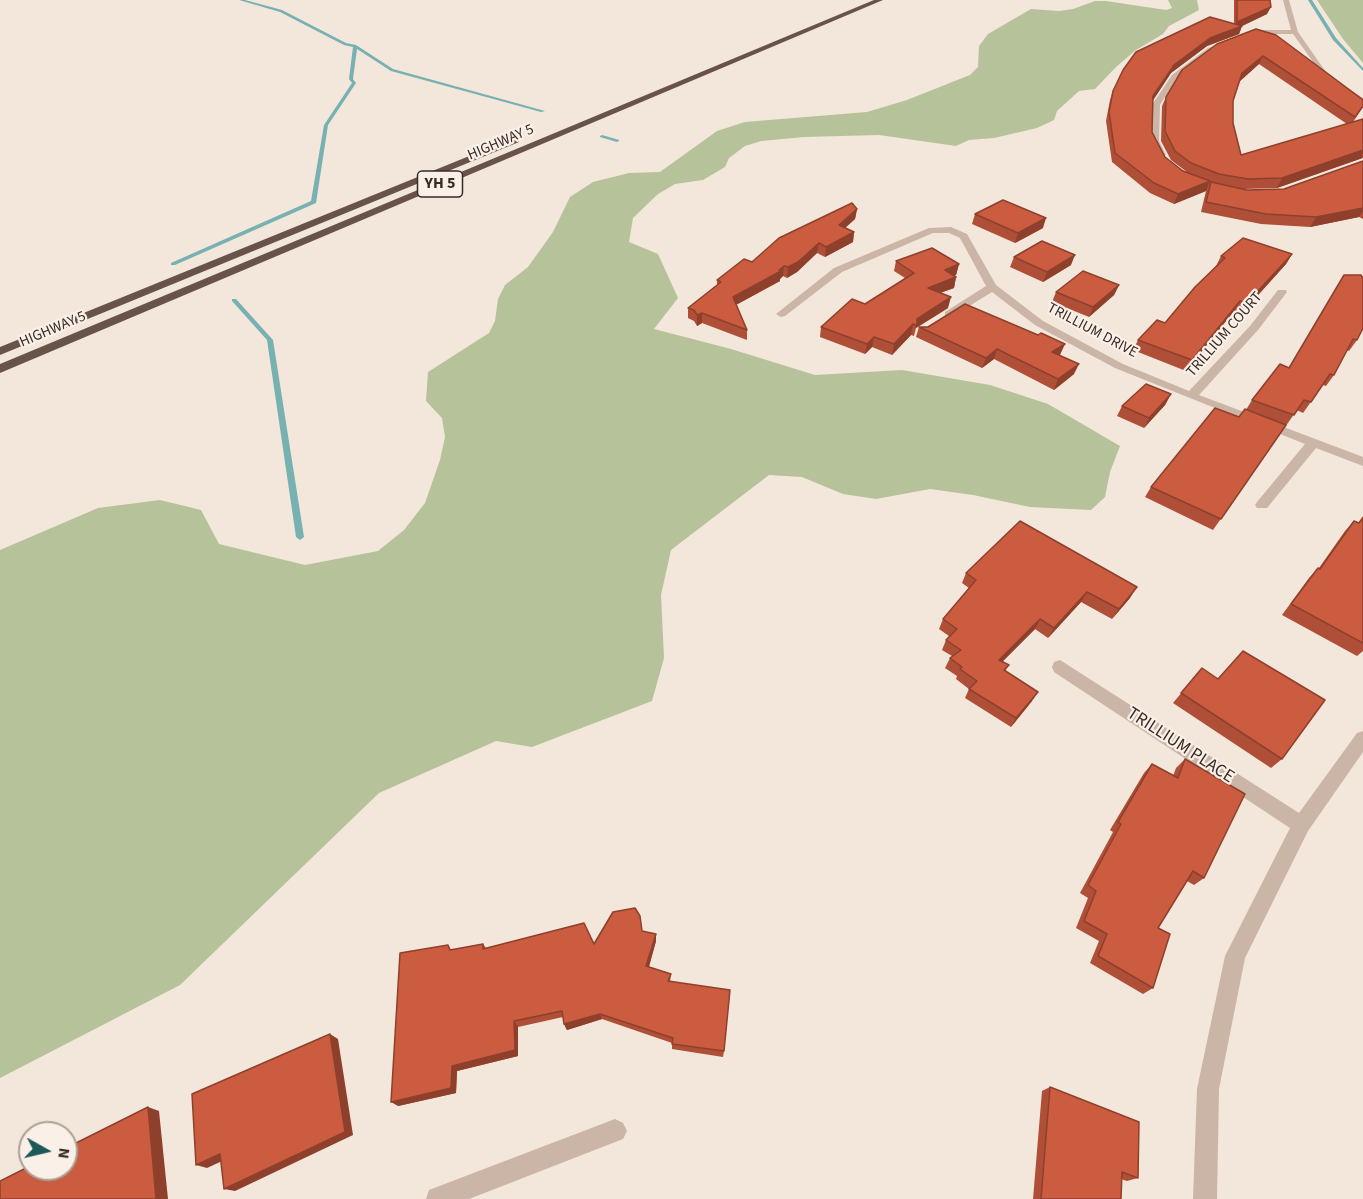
<!DOCTYPE html>
<style>
body{margin:0}
#map{position:relative;width:1363px;height:1199px;overflow:hidden;background:#f3e6da;font-family:"Source Sans 3",sans-serif}
canvas{display:block}
.north{position:absolute;left:18px;top:1121px;width:60px;height:60px;box-sizing:border-box;background:#faf0e7;border:2px solid #aca19a;border-radius:50%;rotate:98deg;font-size:16px;font-weight:700;line-height:24px;text-align:center;color:#372b27}
.north::after{content:'';display:block;margin:auto;width:21px;height:27px;background:#1b585a;clip-path:polygon(50% 0,100% 100%,50% 72%,0 100%)}
</style>
<div id="map">
<canvas width="1363" height="1199"></canvas>
<div class="north">N</div>
</div>
<script>
const g = document.querySelector('canvas').getContext('2d');
g.lineJoin = 'round';
function fillPath(path, color) { g.fillStyle = color; g.fill(path, 'evenodd'); }
const poly = rows => new Path2D(rows.map(r => 'M' + r).join(''));
function stroke(path, color, width, dash) { g.strokeStyle = color; g.lineWidth = width; g.lineCap = dash ? 'butt' : 'round'; g.setLineDash(dash || []); g.stroke(path); }
function write(font, color, halo, rows, align = 'center') {
  g.font = font + ' "Source Sans 3",sans-serif'; g.lineWidth = 4.5; g.setLineDash([]); g.textBaseline = 'middle'; g.strokeStyle = halo; g.fillStyle = color; for (const [text, x, y, turn = 0] of rows) {
    g.save(); g.translate(x, y); g.rotate((+turn || 0) * Math.PI / 180); g.textAlign = isNaN(turn) ? turn : align; if (halo) g.strokeText(text, 0, 0); g.fillText(text, 0, 0); g.restore();
  }
}
const green = poly([
 [1168,0,1197,0,1199,10,1169,26,1163,34,1136,50,1116,67,1095,89,1079,91,1057,111,1054,120,1037,128,994,138,969,140,956,146,879,135,804,137,761,141,745,146,729,158,725,167,703,180,675,184,658,194,633,218,629,242,658,254,678,298,654,329,731,349,815,375,902,370,990,385,1048,404,1120,446,1110,472,1105,497,1091,510,1030,507,973,495,930,489,876,499,843,494,802,477,769,475,671,550,661,595,664,658,652,701,532,747,496,741,379,793,180,985,0,1078,0,550,98,508,160,500,201,510,219,544,305,565,378,551,404,530,425,503,440,460,445,437,442,418,426,401,428,372,489,333,495,321,498,299,505,285,528,267,553,232,570,197,593,182,629,173,660,172,717,131,745,122,867,112,907,100,970,75,978,67,979,46,988,34,1031,9,1059,11,1073,9,1095,1,1106,1,1166,10,1172,8],
 [1317,0,1363,0,1363,63,1343,39]
]);
const stream = poly([
 [239,0,245,0,282,10,346,43,356,45,393,69,545,111,541,112,391,71,357,49,353,79,356,83,328,125,316,203,175,265,171,265,171,263,311,201,324,125,352,83,349,79,353,47,344,45,280,12,239,0],
 [1308,0,1312,0,1336,38,1363,68,1363,71,1333,40,1308,0],
 [602,135,619,140,619,141,617,142,600,137,600,136,602,135],
 [232,299,236,299,273,340,304,537,300,540,296,537,267,340,232,301,232,299]
]);
const minor = poly([
 [1283,0,1289,0,1298,32,1328,75,1363,98,1363,103,1324,77,1293,34,1255,34,1246,36,1246,34,1254,30,1291,30,1283,0],
 [1217,45,1219,48,1212,50,1177,77,1160,105,1159,141,1166,155,1159,157,1151,141,1152,105,1172,75,1208,48,1217,45],
 [951,227,967,234,996,285,1043,321,1123,364,1189,391,1250,326,1278,290,1286,290,1287,292,1258,330,1199,395,1363,457,1363,466,1316,448,1267,508,1257,508,1255,505,1257,502,1305,444,1115,368,1035,325,992,292,953,316,945,316,945,312,986,286,960,238,949,233,933,233,842,272,785,316,781,317,776,314,834,268,929,228,951,227],
 [1060,660,1299,813,1357,733,1363,731,1363,752,1308,831,1245,958,1219,1089,1217,1199,1193,1199,1197,1089,1225,956,1290,828,1054,672,1052,667,1054,662,1060,660],
 [615,1119,623,1123,627,1131,623,1139,469,1199,426,1199,429,1190,615,1119]
]);
const trunk = poly([
 [874,0,883,0,0,373,0,364,874,0],
 [516,137,519,138,519,142,0,355,0,347,516,137]
]);
const wall = poly([
 [1234,0,1270,0,1267,14,1242,26,1239,34,1207,46,1171,73,1153,100,1152,132,1165,157,1183,171,1187,172,1171,160,1161,141,1162,106,1166,97,1256,29,1363,100,1363,107,1353,122,1363,119,1363,158,1277,188,1244,189,1247,190,1284,189,1363,161,1363,219,1359,217,1310,227,1261,224,1201,212,1206,191,1210,182,1206,191,1174,204,1150,193,1112,162,1106,121,1110,100,1113,91,1234,23],
 [1259,64,1347,124,1241,155,1233,123,1233,101,1240,81],
 [857,209,855,219,845,228,854,232,853,242,825,257,817,253,797,272,787,278,783,276,780,279,780,281,736,305,747,330,747,340,702,323,697,326,694,321,688,318,688,308,717,285,717,280],
 [975,214,1043,228,1015,243,972,224],
 [1292,254,1286,264,1241,314,1234,311,1186,371,1133,350,1138,340,1165,323,1216,266,1221,256],
 [1014,257,1071,265,1043,282,1010,267],
 [896,261,959,264,956,275,954,275,956,277,954,288,940,293,948,308,916,328,914,336,911,335,892,355,872,347,865,354,820,337,821,327,865,304,905,278,894,271],
 [1344,275,1357,340,1349,351,1347,350,1334,375,1326,386,1323,385,1303,413,1297,410,1213,530,1145,497,1151,487,1239,417,1246,410,1252,400,1289,368],
 [1119,285,1114,295,1089,317,1052,302,1056,292],
 [919,327,928,327,1060,355,1074,374,1054,390,994,359,982,368,916,337],
 [1171,394,1165,405,1144,428,1117,416,1122,406],
 [1363,516,1363,651,1357,656,1282,615,1309,578,1318,568,1319,568,1345,531,1354,521,1358,523],
 [966,573,1130,598,1112,619,1081,602,1048,638,1035,629,1002,662,1009,665,1005,671,1032,701,1011,727,965,698,969,689,956,679,957,676,945,668,950,658,952,656,942,650,946,640,949,636,939,629,943,619,969,588,962,583],
 [1202,668,1282,759,1271,768,1173,703],
 [1185,759,1204,878,1194,885,1187,881,1158,928,1153,988,1143,994,1090,963,1099,941,1076,928,1088,898,1080,893,1113,832,1110,830,1144,773,1152,764,1173,776,1176,768],
 [642,931,656,934,656,941,649,967,671,974,670,982,724,1051,723,1057,672,1049,672,1043,602,1019,567,1030,564,1024,563,1017,518,1027,518,1056,457,1071,456,1093,398,1106,448,945,451,950,483,944,486,948,594,944],
 [1050,1087,1138,1178,1127,1181,1121,1179,1121,1199,1033,1199,1042,1091]
]);
const shadedWall = poly([
 [1271,7,1267,14,1242,26,1239,34,1207,46,1171,73,1150,105,1153,96,1174,65,1210,38,1234,29,1237,22],
 [1263,56,1259,64,1239,82,1242,73],
 [1363,150,1362,158,1277,188,1282,178],
 [1210,181,1206,191,1174,204,1178,194],
 [1363,208,1363,211,1359,217,1310,227,1316,217],
 [857,209,855,219,837,235,839,225],
 [1046,218,1043,228,1015,243,1018,233],
 [854,232,853,242,825,257,826,247],
 [819,243,817,253,797,272,787,278,788,267],
 [1292,254,1286,264,1241,314,1247,303],
 [1075,255,1071,265,1043,282,1047,272],
 [959,264,956,275,942,280,945,270],
 [784,266,783,276,780,279,780,281,732,307,733,297,779,270],
 [956,277,954,288,926,298,928,288],
 [1119,285,1114,295,1089,317,1093,307],
 [951,297,948,308,916,328,917,319],
 [1240,301,1234,311,1186,371,1192,360],
 [702,313,702,323,697,326,697,315],
 [913,324,911,335,892,355,894,344],
 [874,337,872,347,865,354,867,344],
 [1065,344,1060,355,1048,363,1052,352],
 [997,349,994,359,982,368,986,358],
 [1079,364,1074,374,1054,390,1058,379],
 [1171,394,1165,405,1144,428,1149,418],
 [1137,587,1130,598,1112,619,1119,609],
 [1087,592,1081,602,1048,638,1054,628],
 [1040,619,1035,629,994,670,999,660],
 [1038,692,1032,701,1011,727,1016,718],
 [656,934,656,941,647,973,646,966],
 [600,1014,602,1019,567,1030,564,1024],
 [514,1021,518,1027,518,1056,457,1071,456,1093,398,1106,391,1102,452,1066],
 [330,1034,338,1039,353,1135,235,1191,224,1189],
 [148,1107,159,1111,168,1199,156,1199],
 [220,1154,231,1157,207,1168,196,1165]
]);
const building = poly([
 [1237,0,1270,0,1271,7,1237,22,1237,0],
 [1210,17,1242,26,1210,38,1174,65,1153,96,1152,132,1165,157,1183,171,1210,181,1178,194,1154,183,1115,153,1109,112,1113,91,1123,70,1136,52,1210,17],
 [1256,29,1276,35,1363,100,1363,106,1355,117,1263,56,1242,73,1233,101,1233,123,1241,155,1363,119,1363,150,1282,178,1248,179,1219,174,1191,163,1175,151,1165,131,1166,97,1182,70,1217,44,1256,29],
 [1363,161,1363,208,1316,217,1266,214,1206,202,1211,182,1247,190,1284,189,1363,161],
 [1003,200,1046,218,1018,233,975,214,1003,200],
 [852,203,857,209,839,225,854,232,826,247,819,243,798,262,788,267,784,266,779,270,781,271,733,297,747,330,702,313,697,315,694,310,688,308,721,282,717,280,744,259,752,262,779,238,852,203],
 [1243,238,1292,254,1247,303,1240,301,1192,360,1138,340,1157,320,1165,323,1195,287,1225,258,1221,256,1243,238],
 [1042,241,1075,255,1047,272,1014,257,1042,241],
 [932,248,959,264,945,270,956,277,928,288,951,297,917,319,917,326,913,324,894,344,874,337,867,344,821,327,852,299,865,304,914,273,896,261,932,248],
 [1083,271,1119,285,1093,307,1056,292,1083,271],
 [1344,275,1361,275,1363,278,1363,328,1357,340,1353,339,1334,375,1330,374,1311,402,1304,400,1294,415,1252,400,1280,364,1289,368,1344,275],
 [965,304,1038,335,1041,333,1065,344,1052,352,1079,364,1058,379,997,349,986,358,919,327,928,327,965,304],
 [1146,384,1171,394,1149,418,1122,406,1146,384],
 [1215,408,1239,417,1245,409,1286,425,1221,519,1151,487,1215,408],
 [1363,518,1363,643,1291,604,1318,568,1320,569,1354,521,1359,523,1363,518],
 [1020,521,1137,587,1119,609,1087,592,1054,628,1040,619,999,660,1009,665,1004,670,1038,692,1016,718,969,689,977,681,960,669,962,667,950,658,961,650,946,640,957,629,943,619,976,580,966,573,1020,521],
 [1243,651,1325,700,1282,759,1181,693,1202,668,1218,679,1243,651],
 [1185,759,1245,794,1204,878,1193,871,1158,928,1170,934,1153,988,1098,956,1107,934,1084,921,1096,891,1088,885,1121,824,1118,822,1152,764,1178,778,1185,759],
 [635,908,640,916,642,931,656,934,646,966,671,974,668,981,730,990,724,1051,672,1044,673,1038,600,1014,564,1024,562,1011,514,1021,515,1050,452,1066,451,1088,391,1102,400,953,448,945,450,950,483,944,483,949,584,923,594,944,613,912,635,908],
 [330,1034,345,1132,224,1189,220,1154,196,1165,192,1094,330,1034],
 [1050,1087,1139,1122,1138,1178,1122,1172,1121,1199,1041,1199,1050,1087],
 [148,1107,156,1199,0,1199,0,1181,30,1166,30,1169,66,1169,66,1148,148,1107]
]);
const farStreetnames = [
 ["HIGHWAY 5",501,143,-23],
 ["HIGHWAY 5",53,330,-23],
 ["TRILLIUM DRIVE",1092,331,28],
 ["TRILLIUM COURT",1225,335,-49]
];
const shields = [
 [440,184,45]
];
const shieldNames = [
 ["YH 5",440,184]
];
const streetNames = [
 ["TRILLIUM PLACE",1180,746,33]
];
fillPath(green, '#b6c299');
fillPath(stream, '#78b1b1');
fillPath(minor, '#cbb5a6');
fillPath(trunk, '#68534a');
fillPath(wall, '#af4f37');
fillPath(shadedWall, '#8e402d');
fillPath(building, '#cb5c40');
stroke(building, '#8e402d', 1.5);
write('15px', '#372b27', '#faf0e7', farStreetnames);
for (const [x, y, w] of shields) { const box = new Path2D(); box.roundRect(x - w / 2, y - 13, w, 26, 4.5); g.fillStyle = '#faf0e7'; g.fill(box); stroke(box, '#372b27', 1.5); }
write('bold 16px', '#372b27', null, shieldNames);
write('18px', '#372b27', '#faf0e7', streetNames);
</script>
